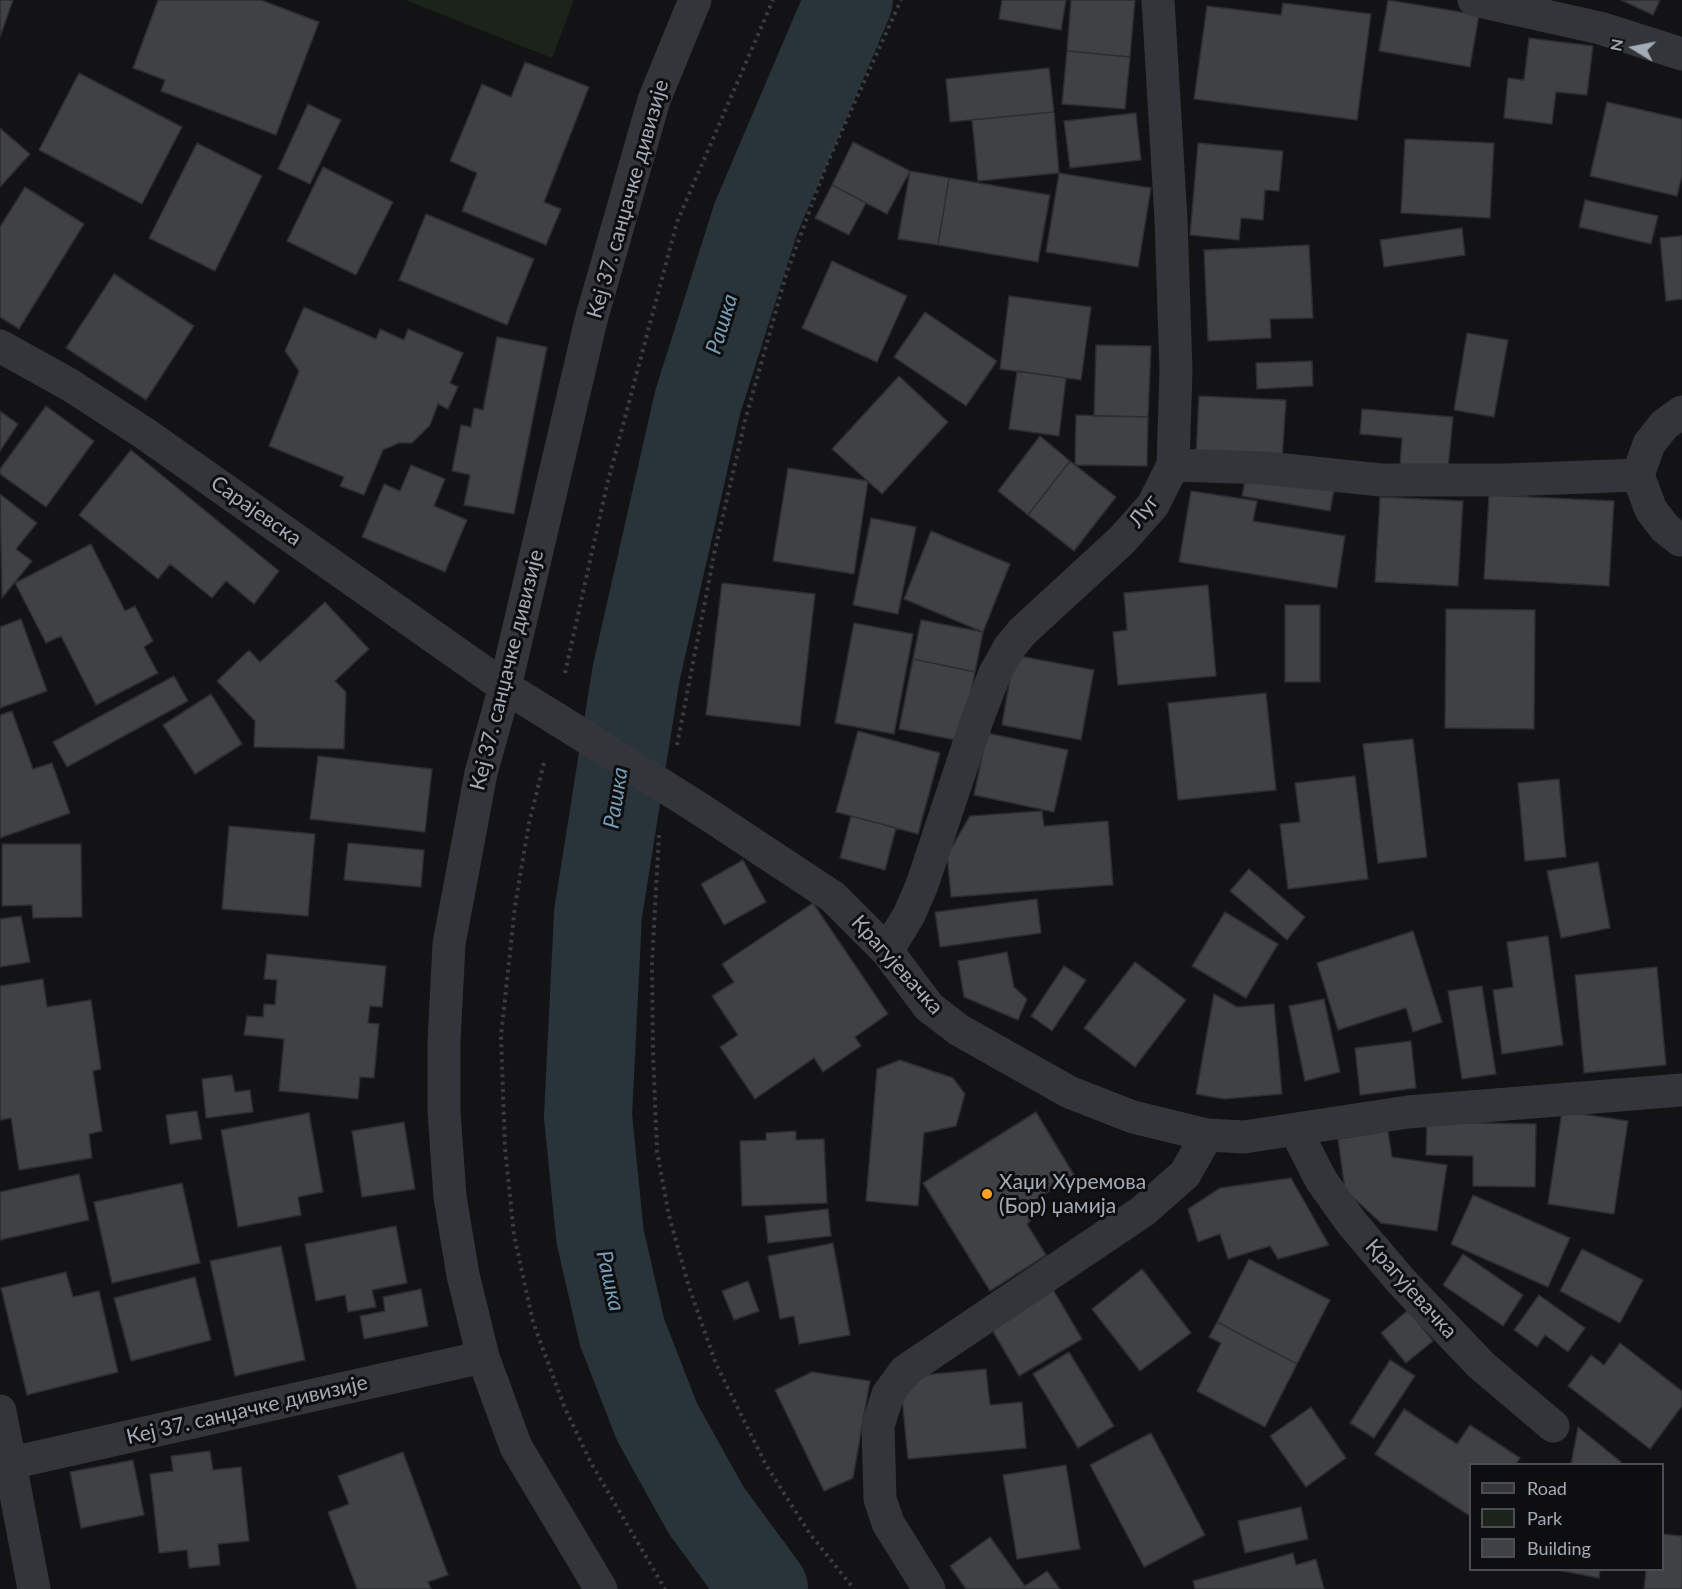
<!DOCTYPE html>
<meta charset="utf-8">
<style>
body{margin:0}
#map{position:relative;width:1682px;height:1589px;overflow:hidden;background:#131315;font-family:Lato,sans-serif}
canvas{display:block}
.legend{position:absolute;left:1469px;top:1463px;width:195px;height:108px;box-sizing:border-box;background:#0e0e10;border:2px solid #4a4d53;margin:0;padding:8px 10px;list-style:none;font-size:18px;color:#a3abb7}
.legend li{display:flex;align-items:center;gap:12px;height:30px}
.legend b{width:30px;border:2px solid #4a4d53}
.north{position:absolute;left:1604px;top:18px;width:60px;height:60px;-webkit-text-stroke:4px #0e0e10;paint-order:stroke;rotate:280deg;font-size:16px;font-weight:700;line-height:24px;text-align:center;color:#a3abb7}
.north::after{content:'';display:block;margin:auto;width:21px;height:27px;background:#a3abb7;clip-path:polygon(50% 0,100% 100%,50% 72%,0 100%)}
</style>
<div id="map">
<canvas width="1682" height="1589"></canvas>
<ul class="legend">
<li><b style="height:8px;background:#34353a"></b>Road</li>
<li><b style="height:16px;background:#1b231b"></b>Park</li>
<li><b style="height:16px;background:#3f4145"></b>Building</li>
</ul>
<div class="north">N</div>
</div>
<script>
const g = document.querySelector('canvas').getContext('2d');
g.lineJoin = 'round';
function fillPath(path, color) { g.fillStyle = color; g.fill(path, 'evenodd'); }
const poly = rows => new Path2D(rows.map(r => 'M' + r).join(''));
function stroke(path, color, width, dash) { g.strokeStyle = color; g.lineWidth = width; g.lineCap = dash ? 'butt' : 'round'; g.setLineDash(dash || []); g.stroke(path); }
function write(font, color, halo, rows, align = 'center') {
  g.font = font + ' Lato,sans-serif'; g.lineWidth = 6; g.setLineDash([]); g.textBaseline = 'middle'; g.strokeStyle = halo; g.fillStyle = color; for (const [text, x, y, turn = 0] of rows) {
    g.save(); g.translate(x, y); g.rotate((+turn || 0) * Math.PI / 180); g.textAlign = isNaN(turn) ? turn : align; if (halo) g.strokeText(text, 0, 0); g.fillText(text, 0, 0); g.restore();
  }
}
const green = poly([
 [405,0,574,0,552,58]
]);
const river = poly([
 [764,1589,706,1510,657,1422,622,1332,600,1236,588,1116,598,914,636,674,698,401,756,218,849,0]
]);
const building = poly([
 [0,0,13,0,0,37,0,0],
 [158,0,261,0,319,22,276,135,161,91,165,80,133,68,158,0],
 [1002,0,1066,0,1061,30,999,19,1002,0],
 [1071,0,1135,0,1130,57,1067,51,1071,0],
 [1388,0,1479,15,1470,67,1379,51,1388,0],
 [1621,0,1660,0,1653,15,1621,0],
 [1283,3,1371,14,1357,120,1194,99,1207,6,1281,15,1283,3],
 [1529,38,1593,46,1587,95,1556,92,1552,124,1504,118,1508,78,1524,80,1529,38],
 [1067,51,1130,57,1125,109,1062,104,1067,51],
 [525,62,589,87,544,202,561,209,546,245,462,211,477,173,450,161,482,84,511,97,525,62],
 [1049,68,1054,112,950,122,946,79,1049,68],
 [79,73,182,127,142,204,39,150,79,73],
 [1607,102,1682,119,1682,176,1677,196,1590,176,1607,102],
 [308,104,341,120,310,184,278,169,308,104],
 [1054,112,1059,173,978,181,972,120,1054,112],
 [1136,113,1141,160,1070,168,1064,121,1136,113],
 [0,128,30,154,0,187,0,128],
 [1405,139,1494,143,1490,218,1401,213,1405,139],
 [853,142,910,171,887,214,832,185,853,142],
 [197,143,262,176,215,271,149,238,197,143],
 [1198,143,1283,151,1279,191,1265,190,1263,220,1241,218,1239,240,1190,235,1198,143],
 [323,167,393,202,356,275,287,241,323,167],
 [910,171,949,178,938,245,898,239,910,171],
 [1059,173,1151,188,1138,267,1046,252,1059,173],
 [949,178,1050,195,1038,262,938,245,949,178],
 [832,185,866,203,849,235,815,218,832,185],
 [25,187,84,224,19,329,0,317,0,227,25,187],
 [1585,200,1658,216,1651,244,1579,227,1585,200],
 [426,214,534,259,507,325,399,280,426,214],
 [1462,228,1465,255,1384,267,1380,240,1462,228],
 [1682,236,1682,299,1666,301,1660,238,1682,236],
 [1309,245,1313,318,1270,319,1271,338,1208,341,1204,250,1309,245],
 [832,261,907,296,877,362,802,328,832,261],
 [114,274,194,326,146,400,66,348,114,274],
 [1009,296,1091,307,1081,380,1000,369,1009,296],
 [304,307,376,339,380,329,404,340,408,329,463,353,450,383,458,387,448,409,438,404,430,425,412,443,399,443,383,450,364,495,340,486,344,477,269,446,299,371,285,351,304,307],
 [925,312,997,361,966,406,894,357,925,312],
 [1467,333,1508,340,1494,417,1454,410,1467,333],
 [497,337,547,347,514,514,464,505,470,475,452,471,461,425,471,427,474,408,483,410,497,337],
 [1096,345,1151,346,1148,417,1094,416,1096,345],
 [1312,361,1313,386,1257,389,1256,363,1312,361],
 [1017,371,1066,378,1059,436,1009,429,1017,371],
 [899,376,948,422,882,494,832,449,899,376],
 [1199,396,1286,400,1282,460,1196,456,1199,396],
 [46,406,94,441,46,507,0,474,0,469,46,406],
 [1362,409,1453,417,1448,469,1400,465,1402,438,1360,434,1362,409],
 [0,411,18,424,0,451,0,411],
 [1076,415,1148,417,1147,466,1075,465,1076,415],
 [1040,436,1070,461,1028,515,998,491,1040,436],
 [131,450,279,571,254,604,226,581,212,598,170,564,158,579,79,515,131,450],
 [1070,461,1116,497,1074,551,1028,515,1070,461],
 [411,465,445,479,434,506,467,520,445,572,362,537,384,484,400,491,411,465],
 [788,468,868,481,854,574,773,561,788,468],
 [1246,475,1334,490,1330,511,1242,496,1246,475],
 [1191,491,1257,501,1253,521,1345,536,1337,588,1179,562,1191,491],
 [0,494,37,523,16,549,32,561,2,598,0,494],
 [1489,495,1614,501,1609,586,1484,579,1489,495],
 [1380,497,1463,501,1458,586,1375,582,1380,497],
 [871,518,916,527,898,614,853,605,871,518],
 [931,531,1010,564,983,632,904,599,931,531],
 [91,544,125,611,135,606,153,641,144,647,158,673,96,705,61,636,46,643,15,583,91,544],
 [722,583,815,594,800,726,706,715,722,583],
 [1208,585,1216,676,1118,685,1113,632,1127,630,1124,593,1208,585],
 [325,602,369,649,335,681,346,692,344,749,254,747,255,721,217,681,249,650,260,662,325,602],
 [1285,605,1320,605,1320,682,1285,682,1285,605],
 [1446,609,1535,610,1534,729,1445,728,1446,609],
 [21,619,47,691,0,708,0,627,21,619],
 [921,620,983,632,975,672,913,659,921,620],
 [854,623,913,634,894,734,835,723,854,623],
 [1014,655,1094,670,1081,740,1002,725,1014,655],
 [913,659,975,672,961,741,899,729,913,659],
 [174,676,188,701,67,767,53,742,174,676],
 [1266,693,1276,790,1178,800,1168,703,1266,693],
 [211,694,242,744,195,774,163,725,211,694],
 [12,711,33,769,52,763,70,813,0,838,0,715,12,711],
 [858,731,940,753,918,834,836,812,858,731],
 [987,733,1068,750,1054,812,974,795,987,733],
 [1413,739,1427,857,1378,863,1363,744,1413,739],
 [318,756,432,769,425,832,310,819,318,756],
 [1355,776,1368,879,1288,889,1280,824,1300,822,1295,783,1355,776],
 [1559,779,1566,857,1525,861,1518,783,1559,779],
 [1042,811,1044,826,1108,821,1113,885,951,897,947,855,970,816,1042,811],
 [851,816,896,828,885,870,840,858,851,816],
 [229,826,315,834,308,916,222,909,229,826],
 [348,843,424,850,421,887,344,880,348,843],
 [2,844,81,844,82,917,33,918,32,905,2,906,2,844],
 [743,860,766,902,724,925,701,884,743,860],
 [1598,862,1610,928,1561,938,1547,871,1598,862],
 [1249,869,1305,917,1287,940,1230,891,1249,869],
 [1037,899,1041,933,940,947,935,912,1037,899],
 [813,903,888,1014,855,1037,861,1046,823,1072,814,1058,755,1099,720,1047,738,1035,712,996,734,982,722,964,813,903],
 [1225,912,1278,944,1246,998,1192,966,1225,912],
 [21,916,30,962,0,967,0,919,21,916],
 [1413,931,1442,1022,1413,1032,1406,1008,1338,1030,1317,963,1413,931],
 [1548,936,1563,1045,1502,1054,1493,990,1513,987,1507,942,1548,936],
 [1007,952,1014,987,1027,999,1018,1020,964,997,958,961,1007,952],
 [267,954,386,966,382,1007,370,1006,368,1023,379,1024,374,1078,360,1077,358,1099,279,1091,284,1039,244,1035,247,1016,263,1017,264,1004,275,1005,277,980,264,979,267,954],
 [1135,962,1186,1000,1135,1067,1084,1028,1135,962],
 [1064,966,1086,980,1052,1031,1031,1016,1064,966],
 [1657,967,1666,1065,1584,1073,1575,975,1657,967],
 [43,979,47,1007,91,1000,101,1069,93,1071,102,1131,89,1134,92,1158,19,1170,11,1118,0,1120,0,986,43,979],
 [1482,986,1496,1074,1462,1079,1448,991,1482,986],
 [1214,994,1237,1007,1274,1004,1282,1094,1224,1099,1196,1094,1214,994],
 [1324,999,1340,1072,1305,1081,1289,1006,1324,999],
 [1411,1041,1416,1088,1360,1095,1355,1048,1411,1041],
 [900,1060,953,1078,965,1094,956,1126,924,1133,918,1206,866,1201,877,1069,900,1060],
 [232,1075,235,1092,250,1090,253,1112,206,1118,202,1079,232,1075],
 [197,1111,202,1139,170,1144,166,1115,197,1111],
 [1562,1111,1628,1121,1614,1214,1548,1204,1562,1111],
 [1036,1112,1074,1175,1029,1204,1035,1209,1036,1215,1027,1224,1046,1255,990,1291,923,1183,1036,1112],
 [309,1113,323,1192,298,1197,301,1215,238,1227,221,1130,309,1113],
 [404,1122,415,1189,362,1197,352,1131,404,1122],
 [1427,1122,1536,1124,1535,1187,1473,1186,1473,1156,1426,1155,1427,1122],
 [796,1131,796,1140,824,1139,827,1203,742,1206,740,1141,766,1140,766,1133,796,1131],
 [1388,1131,1392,1157,1447,1165,1437,1231,1381,1223,1345,1190,1338,1139,1388,1131],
 [79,1174,89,1220,0,1240,0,1192,79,1174],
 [1291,1178,1329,1245,1278,1259,1270,1246,1228,1259,1220,1234,1198,1242,1188,1209,1220,1188,1291,1178],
 [182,1183,200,1263,112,1283,94,1202,182,1183],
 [1473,1195,1570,1238,1548,1287,1451,1244,1473,1195],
 [828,1209,831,1236,768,1243,765,1216,828,1209],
 [396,1226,407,1283,372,1290,376,1307,348,1312,345,1295,316,1301,305,1244,396,1226],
 [833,1243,850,1335,799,1344,794,1316,780,1319,768,1256,833,1243],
 [281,1246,305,1360,235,1376,210,1261,281,1246],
 [1582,1249,1643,1280,1620,1323,1560,1291,1582,1249],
 [1463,1254,1523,1295,1503,1326,1443,1285,1463,1254],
 [1249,1259,1330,1300,1297,1364,1217,1322,1249,1259],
 [1142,1269,1191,1333,1140,1371,1092,1309,1142,1269],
 [66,1272,73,1297,99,1291,118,1372,27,1395,1,1288,66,1272],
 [195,1277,211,1340,131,1361,114,1298,195,1277],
 [748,1281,759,1311,734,1320,722,1291,748,1281],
 [1051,1286,1082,1339,1019,1376,988,1323,1051,1286],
 [421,1289,428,1326,364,1339,360,1316,385,1311,383,1297,421,1289],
 [1539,1295,1585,1328,1568,1352,1545,1335,1537,1347,1514,1330,1539,1295],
 [1408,1310,1433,1341,1406,1363,1381,1333,1408,1310],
 [1217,1322,1297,1364,1265,1427,1197,1391,1221,1343,1209,1337,1217,1322],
 [1620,1343,1682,1391,1682,1406,1650,1449,1568,1386,1591,1355,1604,1365,1620,1343],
 [1069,1352,1114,1426,1078,1448,1033,1374,1069,1352],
 [1390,1360,1415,1376,1374,1438,1350,1423,1390,1360],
 [986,1369,990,1405,1022,1402,1026,1448,908,1459,902,1398,924,1375,986,1369],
 [812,1372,870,1381,853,1478,824,1491,775,1390,812,1372],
 [1311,1407,1346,1458,1306,1487,1270,1436,1311,1407],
 [1404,1409,1457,1444,1470,1425,1520,1458,1516,1464,1470,1464,1470,1516,1375,1454,1404,1409],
 [1578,1427,1621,1462,1620,1464,1571,1464,1578,1427],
 [1151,1433,1205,1535,1144,1567,1090,1465,1151,1433],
 [210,1451,213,1470,241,1467,249,1541,218,1544,220,1565,189,1568,187,1550,159,1553,150,1474,173,1471,171,1456,210,1451],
 [403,1452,448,1575,428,1582,431,1589,357,1589,328,1512,349,1504,338,1476,403,1452],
 [133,1460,144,1515,81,1528,70,1472,133,1460],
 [1066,1465,1080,1549,1017,1559,1003,1475,1066,1465],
 [1301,1507,1308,1539,1245,1553,1238,1521,1301,1507],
 [1662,1534,1682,1536,1682,1589,1644,1589,1646,1570,1662,1570,1662,1534],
 [990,1537,1025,1586,1047,1571,1060,1589,966,1589,950,1566,990,1537],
 [1293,1553,1296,1565,1316,1559,1324,1589,1195,1589,1193,1581,1293,1553],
 [1557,1570,1600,1570,1599,1578,1557,1570]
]);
const path = poly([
 [565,673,607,485,677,222,773,0],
 [677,745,715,550,745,421,786,275,826,166,901,0],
 [544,763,529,823,515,906,501,1036,505,1148,514,1235,533,1322,564,1406,591,1463,665,1589],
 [659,835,652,963,653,1052,657,1151,669,1216,689,1287,716,1364,766,1465,810,1534,854,1589]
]);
const minor = poly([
 [1474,0,1600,28,1682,54],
 [1173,465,1265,468,1381,480,1506,480,1638,475],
 [1680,540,1665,528,1651,510,1638,475,1649,444,1664,425,1682,412],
 [887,951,909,915,922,885,977,720,995,673,1009,648,1022,632,1122,540,1153,505,1173,465,1176,371,1171,219,1158,0],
 [1296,1131,1321,1180,1351,1222,1401,1281,1481,1365,1553,1426],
 [0,1411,34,1589],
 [11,1463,483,1357],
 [929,1589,888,1523,880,1499,878,1426,888,1394,905,1371,1143,1211,1185,1174,1207,1135]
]);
const tertiary = poly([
 [0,346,70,385,144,433,505,687,555,718],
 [700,809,833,897,887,951,929,1007,959,1030,1069,1092,1133,1117,1207,1135,1244,1137,1408,1112,1682,1090],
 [601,1589,516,1447,483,1357,463,1275,450,1197,444,1111,444,1041,449,944,481,773,505,687,591,320,654,100,695,0]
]);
const tertiaryBridge = poly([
 [555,718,700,809]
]);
const markers = [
 [987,1194,6,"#ffa221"]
];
const streetNames = [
 ["Кеј 37. санџачке дивизије",628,199,-74],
 ["Сарајевска",256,511,35],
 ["Луг",1144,511,-53],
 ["Кеј 37. санџачке дивизије",507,670,-76],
 ["Крагујевачка",897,965,48],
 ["Крагујевачка",1411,1289,48],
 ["Кеј 37. санџачке дивизије",247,1410,-13]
];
const poiNames = [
 ["Хаџи Хуремова",999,1182],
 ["(Бор) џамија",999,1206]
];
const waterNames = [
 ["Рашка",722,324,-73],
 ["Рашка",616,798,-81],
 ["Рашка",610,1281,77]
];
fillPath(green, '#1b231b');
stroke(river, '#28333a', 88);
fillPath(building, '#3f4145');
stroke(building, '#2d2d31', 1.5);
stroke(path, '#3a3c41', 4, [3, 4.5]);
stroke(minor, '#34353a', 33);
stroke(tertiary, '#34353a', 33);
stroke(tertiaryBridge, '#34353a', 33);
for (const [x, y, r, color] of markers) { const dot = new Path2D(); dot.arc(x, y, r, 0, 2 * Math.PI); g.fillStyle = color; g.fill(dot); stroke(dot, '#0e0e10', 2); }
write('21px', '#a3abb7', '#0e0e10', streetNames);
write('21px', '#a3abb7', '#0e0e10', poiNames, 'left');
write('italic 22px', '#769db5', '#0e0e10', waterNames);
</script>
